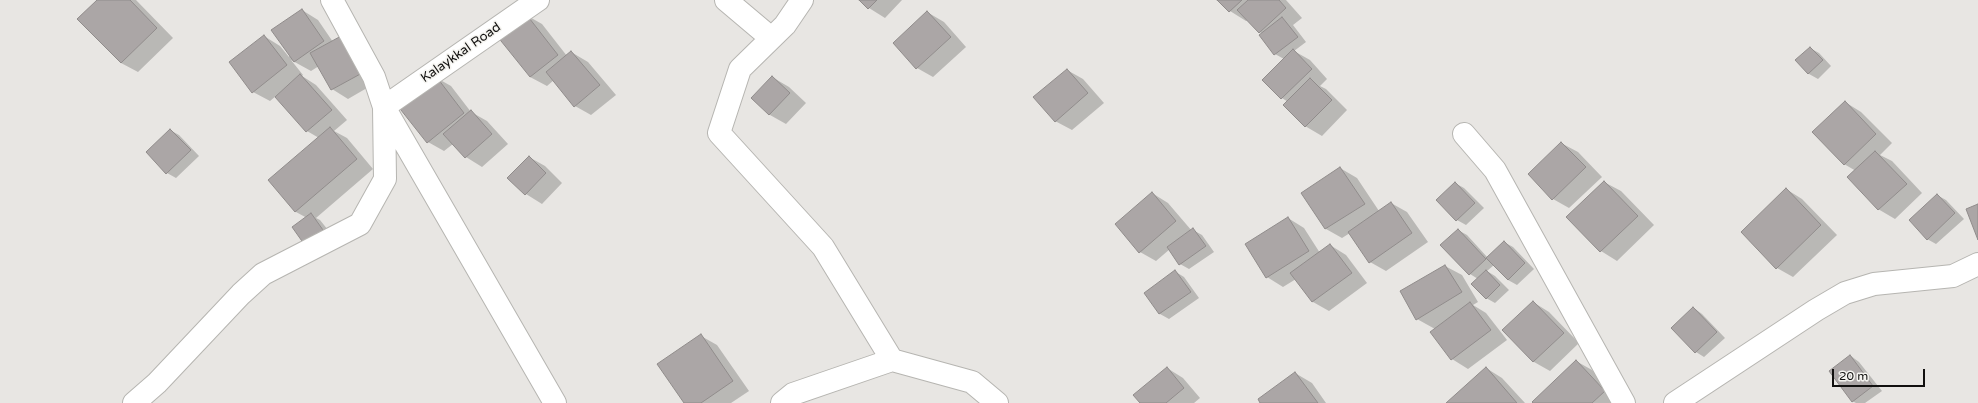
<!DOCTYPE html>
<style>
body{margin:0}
#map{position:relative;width:1978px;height:403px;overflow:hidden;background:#e8e6e3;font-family:"Varela Round",sans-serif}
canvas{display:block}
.scale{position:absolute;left:1832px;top:369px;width:93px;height:18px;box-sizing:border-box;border:2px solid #11100f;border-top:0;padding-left:5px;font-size:12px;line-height:14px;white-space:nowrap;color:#11100f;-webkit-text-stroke:3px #f5f4f0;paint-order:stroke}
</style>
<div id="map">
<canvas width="1978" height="403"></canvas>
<div class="scale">20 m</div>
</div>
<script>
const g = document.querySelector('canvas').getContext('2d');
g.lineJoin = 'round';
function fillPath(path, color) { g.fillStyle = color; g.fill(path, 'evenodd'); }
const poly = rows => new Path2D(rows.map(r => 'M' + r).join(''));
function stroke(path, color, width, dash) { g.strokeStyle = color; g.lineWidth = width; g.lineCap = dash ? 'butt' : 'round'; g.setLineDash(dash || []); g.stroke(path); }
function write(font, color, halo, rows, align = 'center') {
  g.font = font + ' "Varela Round",sans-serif'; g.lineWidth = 3; g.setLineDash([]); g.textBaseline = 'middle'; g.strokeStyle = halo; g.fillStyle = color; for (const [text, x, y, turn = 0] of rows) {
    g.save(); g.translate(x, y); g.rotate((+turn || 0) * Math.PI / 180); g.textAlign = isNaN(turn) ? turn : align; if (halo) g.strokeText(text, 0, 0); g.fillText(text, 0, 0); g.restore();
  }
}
const shadow = poly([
 [98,0,136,0,173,38,138,72,121,63,79,19],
 [860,0,902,0,885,18,869,8],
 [1219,0,1286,0,1302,18,1293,25,1306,42,1294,51,1310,60,1327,79,1320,86,1326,89,1347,110,1322,136,1305,126,1288,102,1282,98,1284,59,1275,54,1260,35,1262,34,1248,20,1246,21,1230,11],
 [302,10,318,20,333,42,379,81,348,99,332,89,319,66,311,71,291,60,303,75,302,76,316,85,347,120,334,131,347,138,373,169,316,218,320,220,332,235,293,227,307,218,296,212,269,180,319,138,307,131,276,96,270,101,253,92,264,36,280,46,289,57],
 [927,12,944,22,966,47,933,77,917,68],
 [526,15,542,24,567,56,571,52,588,62,616,95,591,115,575,106,554,80,547,86,530,77],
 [1810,48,1819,53,1831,66,1818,79,1809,74,1796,60],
 [1067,70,1083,79,1104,103,1072,130,1055,121],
 [435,77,451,86,471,112,487,121,508,144,482,167,466,157,453,144,444,151,428,142],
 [772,77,789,87,806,103,786,124,770,115,753,98],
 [1845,102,1861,112,1892,143,1880,155,1892,161,1922,193,1895,219,1878,209,1856,171,1844,164],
 [170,130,179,135,199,156,176,178,167,173],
 [1561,143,1578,152,1602,177,1569,208,1553,199],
 [529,157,545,166,562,183,542,204,526,194],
 [1340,168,1357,178,1379,211,1391,203,1407,212,1428,242,1386,271,1370,262,1350,233,1342,238,1326,229,1302,193],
 [1604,182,1621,191,1654,225,1617,261,1601,251],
 [1455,183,1464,188,1484,208,1466,225,1457,220],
 [1786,189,1802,199,1837,235,1793,277,1777,268],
 [1152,193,1168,203,1192,231,1193,230,1202,235,1214,252,1189,269,1180,264,1170,249,1156,261,1140,252],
 [1937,195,1946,200,1964,219,1936,244,1927,239],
 [1288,218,1304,228,1320,253,1330,245,1346,255,1367,283,1329,311,1313,302,1296,279,1283,287,1267,277],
 [1458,230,1467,235,1488,258,1504,242,1513,247,1534,269,1517,285,1508,280,1494,265,1487,271,1495,276,1509,290,1495,303,1486,298,1478,279,1470,274],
 [1445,266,1462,275,1478,302,1473,305,1486,313,1507,340,1468,369,1452,359,1435,329,1417,319],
 [1176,272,1184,277,1199,298,1169,319,1160,314,1146,293],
 [1533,302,1549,312,1579,343,1550,371,1534,362,1504,330],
 [1694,308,1702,314,1725,338,1704,357,1696,352],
 [701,336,717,345,749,391,731,403,685,403],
 [1851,356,1859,362,1882,391,1865,403,1856,403,1852,401],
 [1576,361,1592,370,1621,401,1619,403,1535,403],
 [1167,368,1183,378,1200,398,1194,403,1141,403],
 [1486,368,1502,378,1525,403,1447,403],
 [1295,373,1312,383,1326,403,1262,403]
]);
const building = poly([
 [97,0,130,0,157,28,121,63,77,19,97,0],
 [859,0,877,0,868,9,859,0],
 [1217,0,1242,0,1229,12,1217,0],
 [1248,0,1279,0,1286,8,1259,33,1237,10,1248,0],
 [302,9,324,41,294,62,271,30,302,9],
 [927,11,951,37,916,69,893,43,927,11],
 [526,14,558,55,530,77,497,36,526,14],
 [1282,17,1298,37,1274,55,1259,35,1282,17],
 [264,35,287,65,252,93,229,62,264,35],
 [343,35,364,72,331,90,310,53,343,35],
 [1810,47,1823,60,1808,74,1795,60,1810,47],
 [1293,49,1312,69,1281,99,1262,80,1293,49],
 [571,51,600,85,574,107,546,72,571,51],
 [1067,69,1088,93,1055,122,1033,97,1067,69],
 [300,74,332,110,306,132,275,97,300,74],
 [435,75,464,113,427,143,397,105,435,75],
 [772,76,790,93,769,115,751,98,772,76],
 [1310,78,1332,100,1305,127,1283,105,1310,78],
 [1845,101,1876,134,1844,165,1812,132,1845,101],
 [471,110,492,134,465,158,443,134,471,110],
 [330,127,357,159,295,212,268,180,330,127],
 [170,129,191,150,166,174,146,152,170,129],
 [1561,142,1586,167,1552,200,1528,174,1561,142],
 [1875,151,1907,184,1878,210,1847,177,1875,151],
 [529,156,546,173,525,195,507,178,529,156],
 [1340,167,1365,204,1325,229,1301,193,1340,167],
 [1604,181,1638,216,1600,252,1566,217,1604,181],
 [1455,182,1475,203,1456,221,1436,200,1455,182],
 [1786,188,1821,225,1776,269,1741,232,1786,188],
 [1152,192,1176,221,1139,253,1115,224,1152,192],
 [1937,194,1955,213,1927,240,1909,220,1937,194],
 [1391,202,1412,233,1369,263,1348,232,1391,202],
 [1978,204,1978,240,1966,209,1978,204],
 [311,213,323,230,304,244,292,227,311,213],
 [1288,217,1309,251,1266,278,1245,244,1288,217],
 [1193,228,1206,246,1179,265,1167,247,1193,228],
 [1458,229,1486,259,1469,275,1440,245,1458,229],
 [1504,241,1525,263,1508,280,1486,258,1504,241],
 [1330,244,1352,273,1312,302,1290,273,1330,244],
 [1445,265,1462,292,1416,320,1400,291,1445,265],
 [1175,270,1191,292,1159,314,1144,293,1175,270],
 [1486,270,1500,285,1486,299,1471,284,1486,270],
 [1533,301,1564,333,1533,362,1502,330,1533,301],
 [1470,302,1491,330,1451,360,1430,332,1470,302],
 [1693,307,1717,332,1695,353,1671,328,1693,307],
 [701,334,733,381,701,403,684,403,657,364,701,334],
 [1850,355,1873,386,1852,402,1829,371,1850,355],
 [1576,360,1605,391,1592,403,1533,403,1532,402,1576,360],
 [1167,367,1184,388,1166,403,1140,403,1133,395,1167,367],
 [1486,367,1517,403,1446,403,1486,367],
 [1295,372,1318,403,1260,403,1258,399,1295,372]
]);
const street = poly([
 [332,0,374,77,384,107,555,403],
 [726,0,771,38],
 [802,0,785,25,740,69,719,133,823,247,892,360,972,382,997,403],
 [1464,134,1495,170,1624,403],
 [134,403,157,383,241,294,263,274,360,224,385,179,384,107,538,0],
 [782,403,793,394,892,360],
 [1675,403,1816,310,1845,293,1874,284,1953,276,1978,264]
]);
const streetNames = [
 ["Kalaykkal Road",461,53,-35]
];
fillPath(shadow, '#0003');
fillPath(building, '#aba6a6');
stroke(building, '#908c8b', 1);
stroke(street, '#b6b5b1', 24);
stroke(street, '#fff', 22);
write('13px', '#11100f', '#f5f4f0', streetNames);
</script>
